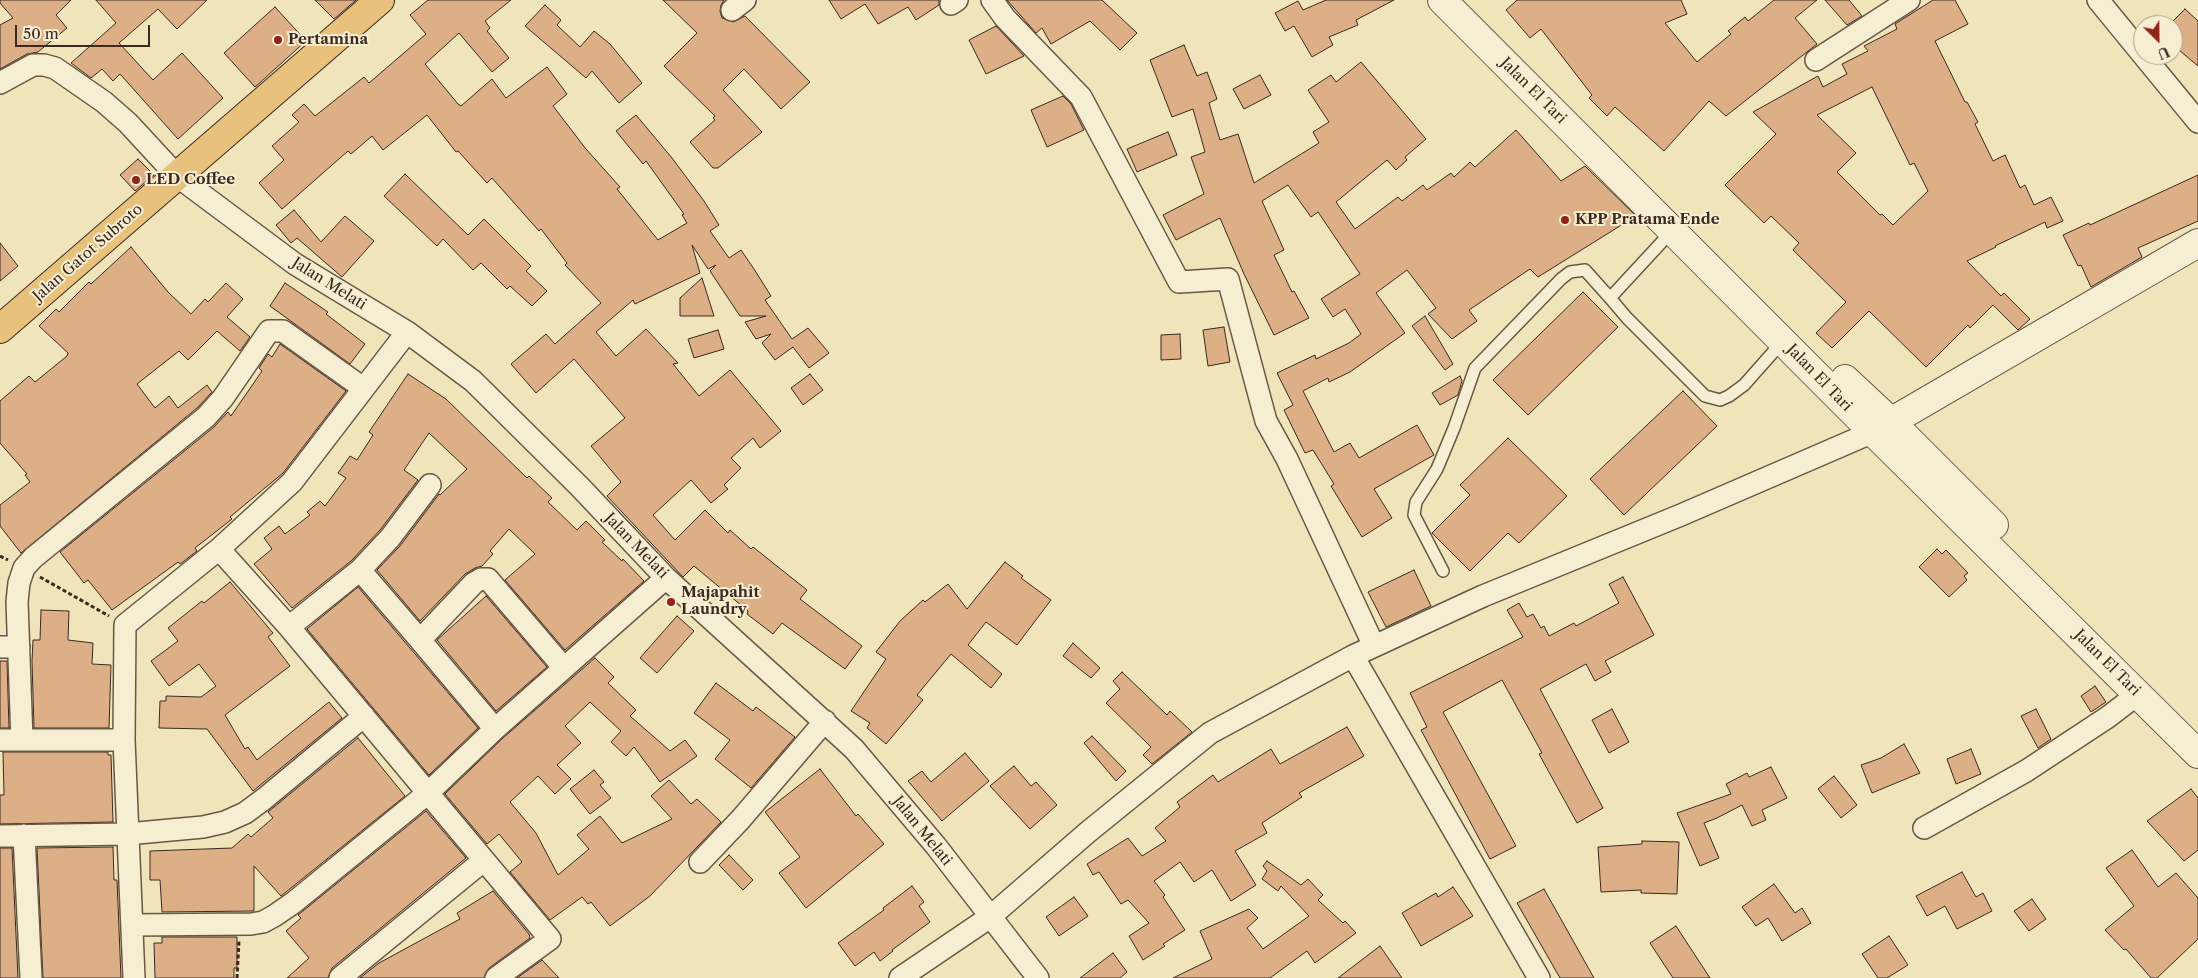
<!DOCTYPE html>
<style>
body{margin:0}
#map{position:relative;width:2198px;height:978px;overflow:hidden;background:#f0e5ba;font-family:"Libre Caslon Text",serif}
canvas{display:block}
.north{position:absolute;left:2133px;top:15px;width:50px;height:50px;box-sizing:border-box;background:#f5eed2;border:1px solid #ab9f8a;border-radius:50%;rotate:157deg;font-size:14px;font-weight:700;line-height:20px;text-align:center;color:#3c281f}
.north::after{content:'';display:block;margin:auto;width:18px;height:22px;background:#8f2418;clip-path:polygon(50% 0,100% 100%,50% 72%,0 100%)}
.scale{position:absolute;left:15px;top:25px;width:135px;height:22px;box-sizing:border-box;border:2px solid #3c281f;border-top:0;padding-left:6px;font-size:15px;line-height:18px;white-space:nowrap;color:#3c281f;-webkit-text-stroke:4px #f5eed2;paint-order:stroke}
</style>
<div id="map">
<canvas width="2198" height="978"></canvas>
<div class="north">U</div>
<div class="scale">50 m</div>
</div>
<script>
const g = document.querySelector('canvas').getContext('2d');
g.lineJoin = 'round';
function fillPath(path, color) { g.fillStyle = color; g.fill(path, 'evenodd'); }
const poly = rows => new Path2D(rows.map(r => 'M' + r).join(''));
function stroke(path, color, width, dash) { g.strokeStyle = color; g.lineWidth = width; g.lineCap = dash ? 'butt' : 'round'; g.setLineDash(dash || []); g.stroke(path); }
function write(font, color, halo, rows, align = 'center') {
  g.font = font + ' "Libre Caslon Text",serif'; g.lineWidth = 4; g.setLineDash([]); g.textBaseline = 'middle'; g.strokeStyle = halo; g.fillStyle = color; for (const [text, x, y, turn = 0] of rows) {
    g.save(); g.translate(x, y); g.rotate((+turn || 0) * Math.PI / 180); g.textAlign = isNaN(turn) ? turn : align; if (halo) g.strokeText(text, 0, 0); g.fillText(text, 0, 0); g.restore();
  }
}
const building = poly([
 [0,0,71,0,56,15,67,28,38,52,27,54,0,69,0,25,13,18,0,3,0,0],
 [96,0,207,0,177,29,158,9,119,43,153,80,182,53,223,98,178,139,120,74,113,81,102,69,91,78,71,63,116,23,96,0],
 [315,0,356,0,334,19,315,0],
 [428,0,511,0,485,21,490,28,487,31,509,58,492,72,459,33,425,64,458,104,461,106,492,79,506,98,547,67,567,94,553,106,586,149,620,187,617,189,658,240,687,223,682,215,684,214,646,161,643,164,616,131,636,115,672,158,704,201,719,225,710,231,729,258,741,250,754,269,771,296,765,300,792,339,808,328,829,353,809,368,793,347,775,360,762,343,771,334,756,339,745,322,766,316,740,316,710,271,716,265,708,269,692,245,700,273,635,304,633,300,596,332,616,356,646,329,678,363,673,364,699,396,730,370,781,431,760,448,753,438,731,458,741,468,724,485,728,489,711,503,691,480,653,515,675,540,705,510,728,533,730,530,751,549,753,547,807,590,800,599,862,646,845,669,782,623,773,634,747,614,748,611,694,566,683,577,607,496,621,482,591,446,625,418,574,359,536,393,511,364,546,334,555,344,601,303,565,265,567,263,541,229,539,231,492,178,487,183,458,151,456,152,427,115,383,150,372,136,351,154,348,151,282,209,259,183,284,160,272,146,299,122,292,115,304,104,315,116,364,77,369,83,426,34,410,15,428,0],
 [663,0,724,0,721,5,720,11,722,18,733,22,745,16,810,82,781,109,744,69,723,90,762,132,718,168,713,168,690,142,715,120,713,118,715,116,664,66,697,33,663,0],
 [829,0,939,0,939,5,916,20,908,7,878,24,865,4,841,19,829,0],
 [1007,0,1102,0,1137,33,1120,50,1090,21,1051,44,1042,28,1036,33,1007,0],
 [1326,0,1394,0,1356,20,1358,25,1329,37,1333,45,1312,57,1294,26,1285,31,1275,13,1298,1,1303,10,1326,0],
 [1517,0,1681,0,1687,14,1665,23,1697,62,1731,34,1728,31,1745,17,1748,21,1774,0,1817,0,1795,18,1817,44,1726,116,1709,101,1664,151,1615,107,1607,116,1589,98,1592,95,1541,29,1530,38,1506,10,1517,0],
 [1825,0,1849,0,1862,16,1847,25,1825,0],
 [1933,0,1955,0,1968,24,1935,41,1965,102,1967,102,1978,122,1975,124,1993,161,2005,155,2020,188,2025,185,2034,205,2051,197,2063,221,2047,228,2045,222,1995,246,1996,247,1967,261,2001,296,2004,293,2030,319,2018,330,1993,305,1970,328,1968,325,1926,367,1869,311,1832,348,1816,333,1846,302,1793,250,1799,243,1771,216,1764,223,1725,185,1776,134,1753,112,1818,76,1823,87,1847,74,1842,64,1868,51,1864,46,1897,29,1895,24,1933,0],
 [1872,87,1910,165,1914,163,1928,191,1893,225,1882,214,1880,215,1837,172,1856,153,1817,115,1872,87],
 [545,5,561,20,557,25,580,47,594,31,610,44,642,83,619,103,592,71,586,78,525,26,545,5],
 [275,7,306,41,255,87,224,53,275,7],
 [2185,9,2198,21,2198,66,2173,45,2173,21,2185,9],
 [996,26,1024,56,986,74,969,40,996,26],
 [1184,45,1197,76,1207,72,1217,99,1209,103,1220,140,1238,134,1254,183,1319,143,1313,132,1329,122,1308,90,1331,75,1336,82,1361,62,1426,139,1405,157,1407,160,1396,170,1387,160,1336,202,1355,229,1398,197,1402,201,1423,185,1427,190,1451,173,1454,177,1470,162,1475,167,1516,130,1561,181,1585,166,1636,216,1538,277,1530,269,1469,310,1477,321,1452,339,1428,314,1436,308,1407,270,1376,293,1405,333,1350,372,1329,382,1328,378,1303,391,1334,452,1350,443,1359,458,1417,425,1434,455,1374,489,1392,518,1362,537,1331,486,1334,484,1313,450,1305,453,1284,410,1293,405,1277,373,1315,355,1316,359,1349,343,1361,334,1345,309,1333,317,1321,299,1360,274,1318,212,1311,217,1288,185,1262,201,1284,250,1274,255,1292,292,1294,291,1309,318,1274,335,1244,274,1220,218,1176,240,1163,215,1204,194,1191,157,1205,152,1193,109,1172,117,1150,60,1184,45],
 [1260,75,1271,95,1244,109,1233,89,1260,75],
 [1063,96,1071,104,1084,130,1047,147,1031,110,1063,96],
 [1168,132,1177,155,1137,172,1127,149,1168,132],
 [138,159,154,175,135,191,120,175,138,159],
 [405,174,468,235,484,219,531,266,526,271,547,291,532,306,510,286,507,289,481,263,473,270,443,239,437,246,384,196,405,174],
 [2198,175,2198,221,2138,248,2142,257,2091,287,2081,265,2078,266,2063,235,2089,223,2090,225,2198,175],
 [294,210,321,242,345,216,374,241,342,277,297,238,291,243,276,225,294,210],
 [0,243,18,266,0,281,0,243],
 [131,247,168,292,191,314,205,299,208,302,226,283,243,299,227,317,250,337,240,351,217,331,188,360,179,351,137,384,155,408,169,396,178,408,207,385,212,392,197,408,21,553,0,526,0,505,30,482,25,475,27,474,0,443,0,401,29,376,35,382,67,356,68,353,39,326,56,309,59,312,89,282,91,284,131,247],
 [702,278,714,316,680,316,680,298,702,278],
 [285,283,328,312,326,314,365,344,350,364,270,306,285,283],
 [1583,292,1618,327,1528,415,1493,380,1583,292],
 [1425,316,1453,364,1445,370,1412,326,1425,316],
 [1224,327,1230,362,1208,366,1203,330,1224,327],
 [718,330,724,349,694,358,688,339,718,330],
 [1180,334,1181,359,1161,360,1161,335,1180,334],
 [280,344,346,391,283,473,230,517,232,519,195,548,197,551,180,564,178,562,112,610,88,580,84,583,60,552,214,427,228,412,231,416,262,371,259,368,268,354,272,357,280,344],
 [408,374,446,399,527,478,529,476,552,498,548,502,577,530,586,521,605,540,602,542,622,561,623,559,644,581,565,650,505,580,535,554,509,529,490,551,493,554,482,566,475,568,465,574,420,621,377,570,400,546,439,494,440,495,467,469,429,433,404,470,418,480,380,530,351,561,292,608,254,564,272,549,264,538,279,526,285,534,310,515,307,512,320,501,325,506,346,478,338,473,350,456,357,460,373,435,369,432,408,374],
 [810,374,823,390,803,405,791,388,810,374],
 [1460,376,1462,381,1458,395,1440,405,1432,393,1460,376],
 [1683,391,1717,426,1624,515,1590,479,1683,391],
 [1508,438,1567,496,1519,543,1508,533,1470,571,1432,533,1470,495,1460,485,1508,438],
 [1937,549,1942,554,1946,550,1968,573,1964,576,1967,580,1949,597,1919,567,1937,549],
 [1005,562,1023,576,1021,578,1051,600,1017,645,986,622,968,645,1002,674,991,688,951,654,917,695,923,700,886,744,867,728,870,723,851,711,886,659,876,652,900,621,923,600,925,602,948,584,967,609,1005,562],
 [1414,570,1431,606,1386,627,1368,592,1414,570],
 [1623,577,1654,635,1605,661,1611,672,1595,681,1586,664,1540,689,1603,808,1577,823,1539,754,1542,753,1502,680,1443,712,1516,846,1490,859,1421,730,1427,727,1410,693,1523,637,1507,610,1519,603,1527,617,1533,614,1541,628,1544,626,1549,636,1574,623,1576,626,1619,603,1609,584,1623,577],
 [230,582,273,633,268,637,290,666,225,715,245,749,248,747,257,760,329,702,342,718,253,791,207,729,159,728,160,701,166,701,166,696,201,697,216,686,199,664,169,686,151,661,178,641,168,628,202,601,204,603,230,582],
 [358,587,478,728,429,775,307,629,358,587],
 [486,596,547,667,496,711,437,640,486,596],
 [41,610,69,611,68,640,93,643,92,664,111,665,109,728,34,728,32,661,33,640,40,640,41,610],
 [677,616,694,631,657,673,640,658,677,616],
 [1073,643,1100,668,1091,678,1063,656,1073,643],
 [595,658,614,677,608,683,636,710,630,716,670,751,685,740,697,756,660,782,634,747,626,756,611,742,621,731,590,702,565,726,581,743,557,765,571,779,555,794,538,776,510,802,536,833,558,875,589,849,577,835,600,816,622,843,672,819,651,796,669,780,691,804,697,799,721,822,650,896,610,926,591,902,588,904,582,897,550,920,510,872,522,862,499,834,487,844,445,794,503,738,595,658],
 [0,661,7,661,9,728,0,728,0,661],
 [1122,672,1167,715,1170,711,1192,732,1152,764,1143,755,1151,747,1106,703,1120,689,1113,681,1122,672],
 [716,683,753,711,756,707,795,737,751,788,715,759,730,740,694,713,716,683],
 [2095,686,2106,702,2091,712,2081,696,2095,686],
 [1612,709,1629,742,1609,753,1592,720,1612,709],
 [2036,709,2051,739,2038,748,2021,716,2036,709],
 [1347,727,1364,756,1299,793,1302,797,1262,823,1267,833,1235,851,1256,885,1231,901,1212,870,1194,882,1180,862,1154,881,1165,895,1163,897,1185,930,1163,944,1165,946,1143,960,1129,936,1149,923,1128,900,1121,904,1099,872,1093,875,1087,864,1128,838,1142,856,1166,841,1155,828,1180,807,1177,802,1213,775,1218,782,1271,749,1280,764,1347,727],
 [1092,736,1126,771,1116,781,1084,743,1092,736],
 [358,738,405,796,281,896,254,866,254,911,162,912,160,880,150,880,150,851,232,848,248,834,251,837,273,818,268,812,358,738],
 [1904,744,1920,773,1872,793,1861,765,1881,758,1904,744],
 [1971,749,1981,774,1956,784,1947,759,1971,749],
 [3,752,108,752,108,755,111,755,113,822,0,824,0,795,4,795,3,752],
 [965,753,989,781,942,821,908,781,922,771,931,782,965,753],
 [1014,766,1031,786,1036,782,1057,805,1030,829,990,786,1014,766],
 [1771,767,1787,798,1762,810,1766,820,1752,826,1742,805,1717,818,1704,823,1719,858,1700,866,1677,813,1731,794,1726,784,1747,773,1749,777,1771,767],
 [820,769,856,816,858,814,884,844,806,908,779,873,800,857,765,812,820,769],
 [594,770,604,782,600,785,611,798,590,814,570,789,594,770],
 [1834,776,1857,805,1841,818,1818,789,1834,776],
 [2191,789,2198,798,2198,850,2184,861,2147,821,2191,789],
 [426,811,466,858,332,968,328,978,287,978,309,958,286,931,301,918,298,915,426,811],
 [1642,841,1679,842,1677,894,1641,893,1641,890,1601,892,1598,847,1642,844,1642,841],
 [113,847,114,880,117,880,121,978,43,978,37,848,113,847],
 [0,848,12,848,18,978,0,978,0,848],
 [2132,850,2158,887,2176,873,2198,898,2198,939,2157,978,2151,978,2126,949,2124,950,2105,930,2134,906,2106,868,2132,850],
 [729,855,753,880,743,890,719,865,729,855],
 [1267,861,1301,885,1308,879,1323,895,1318,900,1343,923,1345,921,1356,933,1315,963,1307,951,1270,978,1173,978,1212,959,1200,931,1249,909,1258,918,1247,928,1263,949,1309,916,1281,886,1278,891,1262,879,1267,871,1263,866,1267,861],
 [1962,872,1976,897,1983,893,1992,911,1957,929,1945,906,1927,916,1916,896,1962,872],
 [1774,884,1795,913,1802,908,1811,923,1782,941,1768,918,1756,926,1742,907,1774,884],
 [912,886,924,902,919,906,930,922,892,950,893,951,880,961,874,952,855,966,838,943,884,910,883,908,912,886],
 [1453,887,1473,916,1421,946,1402,913,1436,893,1438,897,1453,887],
 [1544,889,1594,978,1560,978,1517,903,1544,889],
 [493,891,529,934,530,938,489,968,484,978,360,978,379,963,460,919,457,913,493,891],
 [1074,897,1088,916,1059,936,1046,917,1074,897],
 [2032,899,2046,919,2029,931,2014,911,2032,899],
 [1676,926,1710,978,1673,978,1650,943,1676,926],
 [1889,936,1908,965,1887,978,1878,978,1862,954,1889,936],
 [162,937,237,937,237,968,234,968,234,978,155,978,154,943,162,943,162,937],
 [1380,946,1402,978,1338,978,1380,946],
 [1113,953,1127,972,1120,978,1080,978,1113,953],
 [542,960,559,978,517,978,542,960]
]);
const path = poly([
 [0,556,8,560],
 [40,577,109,616],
 [237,978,239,941]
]);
const service = poly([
 [1672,231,1610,298,1627,318,1705,396,1720,400,1729,396,1744,385,1783,341],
 [1443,571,1414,515,1416,502,1437,469,1454,428,1475,368,1561,279,1570,272,1585,270,1610,298]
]);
const minor = poly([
 [992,0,1005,18,1081,97,1179,282,1228,279,1266,421,1287,459,1374,646],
 [2098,0,2198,122],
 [951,4,957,0],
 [732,10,745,0],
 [1816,60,1909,0],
 [0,83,33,65,44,65,55,68,104,102,128,123,177,176,295,264,407,332,473,381,580,487,666,578,854,749,936,846,1038,978],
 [219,549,289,627,550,939,496,978],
 [289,627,360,570],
 [420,640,360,570,390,538,430,485],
 [0,647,19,647],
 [1353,656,1539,978],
 [495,729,420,640,474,583,481,579,488,579,564,668],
 [0,740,124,740],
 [22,740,17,602,19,583,24,568,33,558,206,417,223,398,269,331,283,331,363,388],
 [1924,828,2026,771,2108,717,2138,694],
 [24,835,31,978],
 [0,836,127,834,203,827,225,822,245,813,264,799,364,716],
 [700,862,740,820,825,721],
 [132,925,251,924,263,922,274,916,293,903,428,793,495,729,666,578],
 [134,978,124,740,125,625,219,549,292,482,407,332],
 [340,978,483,861],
 [900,978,990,917,1088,832,1210,733,1353,656,1483,596,1681,515,1873,432]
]);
const tertiary = poly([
 [1442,0,1873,432,2198,754],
 [1845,379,1890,421,1994,525],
 [1875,431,2198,243]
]);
const trunk = poly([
 [0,329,380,0]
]);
const markers = [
 [278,40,5,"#8f2418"],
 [136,180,5,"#8f2418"],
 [1565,220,5,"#8f2418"],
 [671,602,5,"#8f2418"]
];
const poiNames = [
 ["Pertamina",288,40],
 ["LED Coffee",146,180],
 ["KPP Pratama Ende",1575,220],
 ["Majapahit",681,593],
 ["Laundry",681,610]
];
const streetNames = [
 ["Jalan El Tari",1533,91,45],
 ["Jalan Gatot Subroto",88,253,-41],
 ["Jalan Melati",329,284,32],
 ["Jalan El Tari",1819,378,46],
 ["Jalan Melati",636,546,46],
 ["Jalan El Tari",2107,663,45],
 ["Jalan Melati",922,831,51]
];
fillPath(building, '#dcaf87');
stroke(building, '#3c281f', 1);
stroke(service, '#695746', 14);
stroke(minor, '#695746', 24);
stroke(tertiary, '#695746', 30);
stroke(trunk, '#3c281f', 30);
stroke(path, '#3c281f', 3, [4, 2.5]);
stroke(service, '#f5eed2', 11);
stroke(minor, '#f5eed2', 21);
stroke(tertiary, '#f5eed2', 28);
stroke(trunk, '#e8c27d', 28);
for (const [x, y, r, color] of markers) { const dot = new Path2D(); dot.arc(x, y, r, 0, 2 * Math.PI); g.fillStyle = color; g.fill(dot); stroke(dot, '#f5eed2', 2); }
write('bold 15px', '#3c281f', '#f5eed2', poiNames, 'left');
write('15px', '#3c281f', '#f5eed2', streetNames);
</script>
